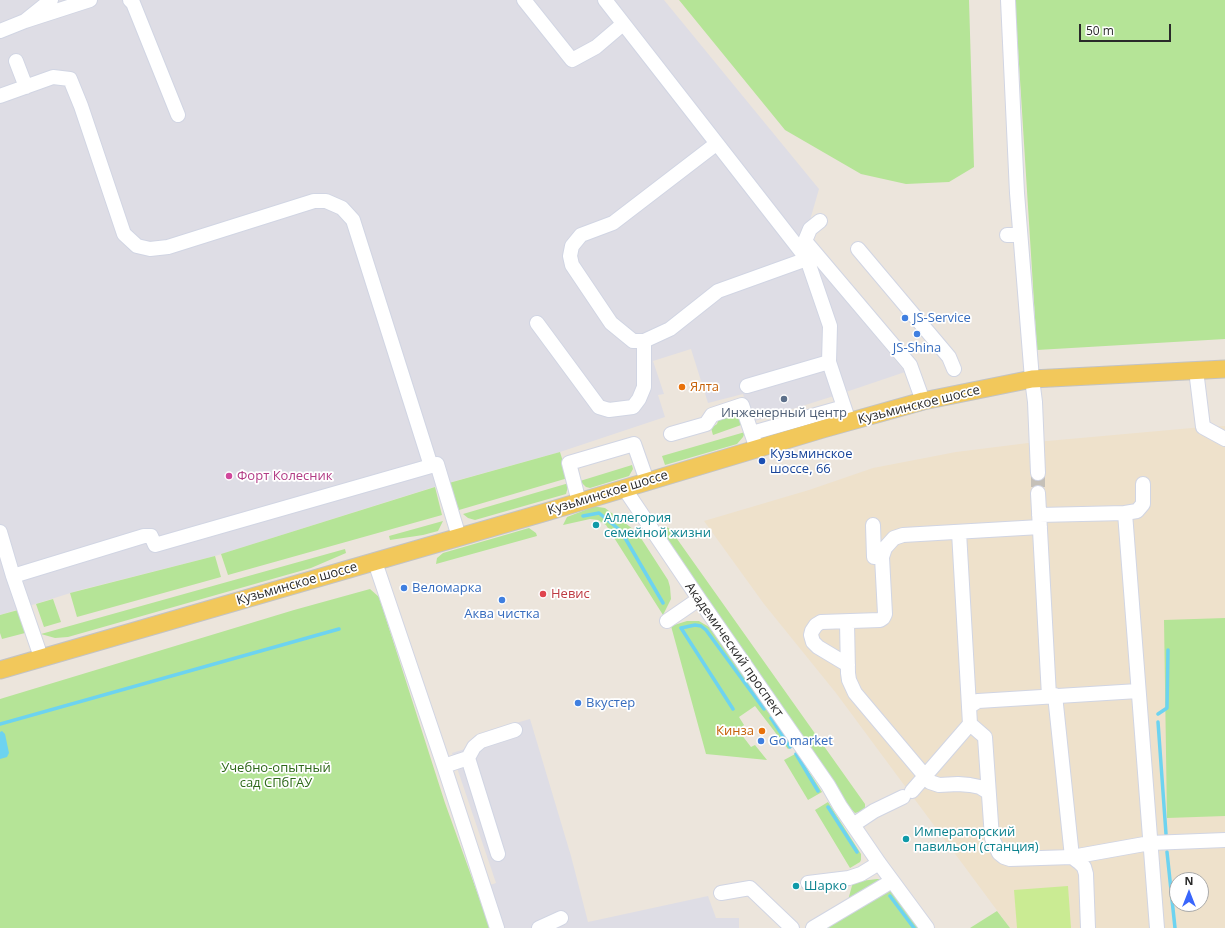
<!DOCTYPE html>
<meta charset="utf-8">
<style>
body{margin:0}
#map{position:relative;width:1225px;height:928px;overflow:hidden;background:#ece5dc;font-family:"Open Sans",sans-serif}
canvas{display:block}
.north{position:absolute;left:1169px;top:872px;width:40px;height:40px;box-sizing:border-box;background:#fff;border:1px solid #aaa;border-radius:50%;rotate:0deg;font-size:11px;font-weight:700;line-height:16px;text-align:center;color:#2a2a2a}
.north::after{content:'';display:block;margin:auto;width:14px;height:18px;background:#3966fc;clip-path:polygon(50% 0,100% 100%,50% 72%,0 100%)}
.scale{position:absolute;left:1079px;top:24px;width:92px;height:18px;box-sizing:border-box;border:2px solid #2a2a2a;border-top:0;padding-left:5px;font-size:12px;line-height:14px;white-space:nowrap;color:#2a2a2a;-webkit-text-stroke:3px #fff;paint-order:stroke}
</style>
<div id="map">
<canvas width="1225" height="928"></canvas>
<div class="north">N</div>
<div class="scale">50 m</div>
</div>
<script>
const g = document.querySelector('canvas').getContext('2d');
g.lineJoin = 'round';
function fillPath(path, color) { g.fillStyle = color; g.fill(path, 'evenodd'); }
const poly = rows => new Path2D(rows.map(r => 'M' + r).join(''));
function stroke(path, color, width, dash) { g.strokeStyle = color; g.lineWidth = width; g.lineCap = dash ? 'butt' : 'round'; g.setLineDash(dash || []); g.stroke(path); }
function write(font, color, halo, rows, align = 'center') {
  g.font = font + ' "Open Sans",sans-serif'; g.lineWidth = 3.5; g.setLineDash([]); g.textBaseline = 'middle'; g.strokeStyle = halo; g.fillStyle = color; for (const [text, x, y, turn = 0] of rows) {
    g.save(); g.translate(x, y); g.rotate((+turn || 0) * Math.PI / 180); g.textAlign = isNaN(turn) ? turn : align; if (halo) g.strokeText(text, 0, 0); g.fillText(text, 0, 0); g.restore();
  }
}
const industrial = poly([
 [0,0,664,0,819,189,802,248,905,372,840,394,752,422,743,394,708,403,691,349,653,361,664,394,658,395,665,417,560,452,437,486,215,556,80,590,0,615],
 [530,719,571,856,588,922,708,896,716,918,739,918,739,928,503,928,490,885,496,883,452,753,465,749,488,731]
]);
const education = poly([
 [1225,426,1225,928,1010,928,836,693,764,604,704,521,809,490,873,468,956,452,1036,442,1203,427],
 [1177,880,1201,880,1201,904,1177,904]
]);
const green = poly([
 [679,0,969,0,974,167,949,182,906,184,861,174,785,130],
 [1015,0,1225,0,1225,339,1037,350],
 [740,409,744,424,713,435,711,428,717,424,720,415],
 [745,432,743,437,737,444,665,465,662,456],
 [560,452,568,478,459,510,449,483],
 [632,465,633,469,629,476,590,488,586,487,580,481],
 [569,483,566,494,475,520,468,518,463,514],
 [435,487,442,515,228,575,221,554],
 [593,507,598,507,605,508,637,532,668,580,670,587,671,599,663,615,606,525,598,520,590,519,563,525,567,517],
 [443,521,438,531,423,535,390,540,389,536],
 [665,526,670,529,865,804,865,808,863,811,855,813,851,809,660,531,661,527],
 [529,528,536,533,537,536,436,564,437,558,443,553],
 [345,549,346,553,311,568,68,637,55,638,41,634],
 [215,556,221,577,77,617,70,593],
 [370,589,379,597,445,803,490,928,0,928,0,699,294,610],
 [53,599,61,622,44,627,36,604],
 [18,610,25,633,2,639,0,633,0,615],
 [1225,618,1225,816,1167,818,1164,620],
 [687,621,699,621,709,627,793,746,788,749,755,706,739,717,744,725,738,730,751,747,755,745,767,760,706,754,671,626],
 [797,753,822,792,808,800,784,760],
 [828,802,861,854,861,860,860,862,850,868,815,810],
 [877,879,882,879,883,880,847,904,853,882],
 [888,888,890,888,920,928,827,928],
 [997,911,1010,928,970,928]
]);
const pitch = poly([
 [1068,886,1071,928,1017,928,1014,890]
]);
const water = poly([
 [2,731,5,734,9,753,7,757,0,759,0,732]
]);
const stream = poly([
 [583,516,599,513,621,531,663,603],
 [733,709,681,628,695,625,701,626,706,630,764,709],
 [1158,714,1167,708,1168,650],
 [771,718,790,747],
 [1158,722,1166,834],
 [0,724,339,629],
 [796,754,818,791],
 [828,807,857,852],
 [1167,852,1175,928],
 [890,896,914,928]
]);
const minorTunnel = poly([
 [1038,473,1038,493]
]);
const minor = poly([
 [130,0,133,3,178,115],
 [524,0,572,60,596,47,623,24],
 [605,0,807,259,830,326,829,362],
 [1008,0,1017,193,1032,379,1035,402,1038,473],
 [25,21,90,0],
 [0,31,25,21,51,0],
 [16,61,26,87],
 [0,96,53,77,70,79,81,106,124,234,137,246,150,249,168,247,314,201,326,201,342,208,353,220,431,466,437,464,459,537],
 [716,144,613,223,581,235,572,246,570,256,572,265,611,323,633,341,644,341,670,329,718,291,807,259],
 [820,221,810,229,805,241,910,365,923,401],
 [1007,235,1020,235],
 [858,249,949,357,954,369],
 [537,323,599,407,609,410,633,407,639,399,644,387,644,341],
 [1196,370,1203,427,1225,439],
 [747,386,829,362,849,422],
 [752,433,844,407],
 [671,434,706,424,712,415,742,405,757,449],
 [1143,484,1143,504,1137,511,1125,513,1157,928],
 [624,488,699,599,828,785,840,806,879,863,927,928],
 [1038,493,1049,696],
 [579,502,569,463,634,444,647,481],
 [1039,515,1125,513],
 [873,525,874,557,882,557],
 [0,532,13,576,41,657],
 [375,562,444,766,497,928],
 [13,576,144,536,151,536,155,545,431,466],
 [667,621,699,599],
 [847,622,848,673,849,680,855,693,930,782,939,785,958,784,970,785,980,787,988,792],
 [848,665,818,647,813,642,811,635,812,631,816,625,821,622,880,620,883,618,885,614,882,557,885,548,894,538,903,535,1040,527],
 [1055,695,1072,857,1080,863,1084,867,1086,874,1088,928],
 [970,706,978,701,1138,691],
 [970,724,985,737,992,838,999,853,1004,857,1010,859,1072,857,1150,843,1225,840],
 [444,766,468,758],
 [912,791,970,724,959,532],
 [853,825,874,811,903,797],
 [498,854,468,758,474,747,481,741,515,730],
 [808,883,849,878,861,874,879,863],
 [721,893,750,888,792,928],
 [539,928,561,918],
 [813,928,892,881]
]);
const major = poly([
 [0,670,546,512,823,429,923,401,1032,379,1225,369]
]);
const markers = [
 [905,318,4,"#3f7fe0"],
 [917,334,4,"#3f7fe0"],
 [682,387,4,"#e8710a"],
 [784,399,4,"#5c6f8a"],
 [762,461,4,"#1a4fb4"],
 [229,476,4,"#d1479c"],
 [596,525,4,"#0f9aa8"],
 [404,588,4,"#3f7fe0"],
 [543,594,4,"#e0444e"],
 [502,600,4,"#3f7fe0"],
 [578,703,4,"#3f7fe0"],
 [762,731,4,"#e8710a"],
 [761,741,4,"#3f7fe0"],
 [906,839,4,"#0f9aa8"],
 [796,886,4,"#0f9aa8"]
];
const shopNames = [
 ["JS-Service",913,318],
 ["JS-Shina",917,348,"center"],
 ["Веломарка",412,588],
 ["Аква чистка",502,614,"center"],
 ["Вкустер",586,703],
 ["Go market",769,741]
];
const foodNames = [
 ["Ялта",690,387],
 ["Кинза",754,731,"right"]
];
const streetNames = [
 ["Кузьминское шоссе",919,405,-14],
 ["Кузьминское шоссе",608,493,-17],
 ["Кузьминское шоссе",297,584,-16],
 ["Академический проспект",734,650,55]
];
const serviceNames = [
 ["Инженерный центр",784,413]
];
const transitNames = [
 ["Кузьминское",770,454],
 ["шоссе, 66",770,469]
];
const hotelNames = [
 ["Форт Колесник",237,476]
];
const cultureNames = [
 ["Аллегория",604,518],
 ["семейной жизни",604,533],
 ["Императорский",914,832],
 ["павильон (станция)",914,847],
 ["Шарко",804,886]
];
const healthNames = [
 ["Невис",551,594]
];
const parkNames = [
 ["Учебно-опытный",276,768],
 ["сад СПбГАУ",276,783]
];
fillPath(industrial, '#dedde5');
fillPath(education, '#eee1cb');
fillPath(green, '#b5e497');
fillPath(pitch, '#caeb93');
fillPath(water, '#6dd3f0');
stroke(stream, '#6dd3f0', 3.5);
stroke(minorTunnel, '#c5c0b8', 14, [14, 7]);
stroke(minor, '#d1d5e3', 16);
stroke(major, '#c3c3c3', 19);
stroke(minor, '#fff', 14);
stroke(major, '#f2c85b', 17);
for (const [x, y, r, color] of markers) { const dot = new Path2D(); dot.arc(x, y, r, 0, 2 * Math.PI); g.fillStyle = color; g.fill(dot); stroke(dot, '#fff', 1.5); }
write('13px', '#366cbe', '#fff', shopNames, 'left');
write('13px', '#c56008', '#fff', foodNames, 'left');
write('13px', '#2a2a2a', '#fff', streetNames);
write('13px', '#4e5e75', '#fff', serviceNames);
write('13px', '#164399', '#fff', transitNames, 'left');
write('13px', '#b23c85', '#fff', hotelNames, 'left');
write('13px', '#0d838f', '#fff', cultureNames, 'left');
write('13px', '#be3a42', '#fff', healthNames, 'left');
write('13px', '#2d6819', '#fff', parkNames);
</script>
